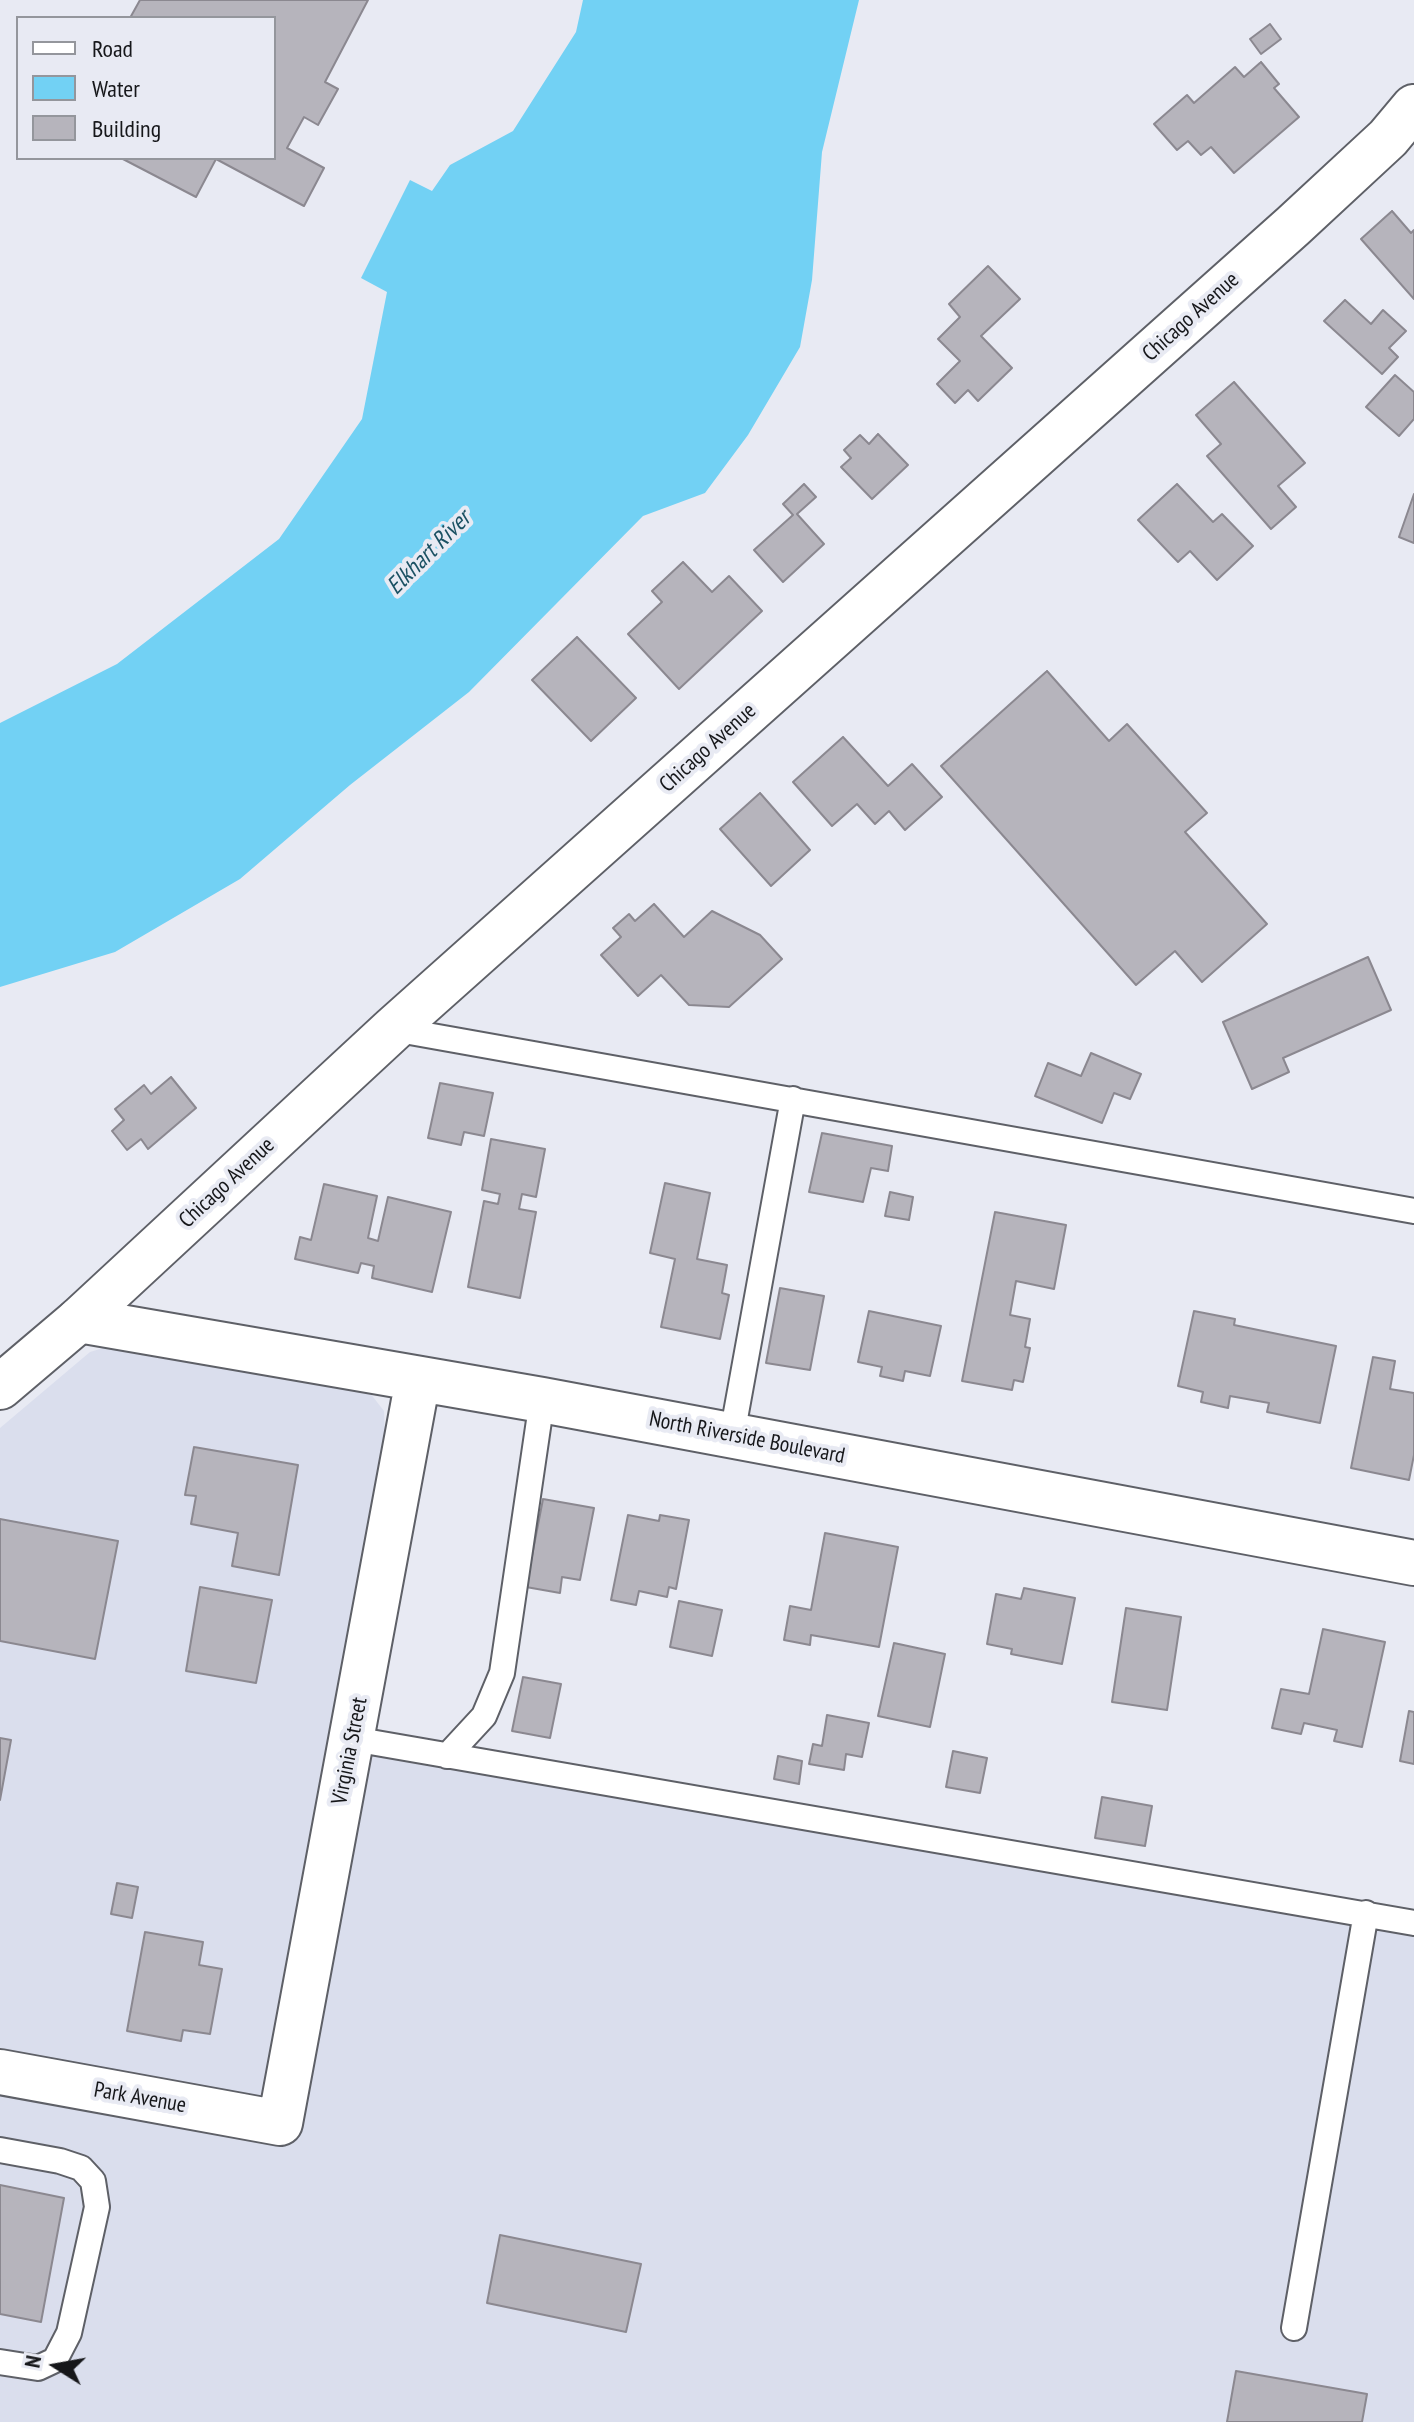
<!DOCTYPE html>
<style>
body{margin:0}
#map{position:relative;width:1414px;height:2422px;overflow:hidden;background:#e8eaf3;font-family:"PT Sans Narrow",sans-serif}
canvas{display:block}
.legend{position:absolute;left:16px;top:16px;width:260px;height:144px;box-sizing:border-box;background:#e8eaf3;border:2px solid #94969c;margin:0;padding:10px 14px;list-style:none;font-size:24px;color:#16171a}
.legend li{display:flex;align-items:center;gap:16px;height:40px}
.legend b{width:40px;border:2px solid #94969c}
.north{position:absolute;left:16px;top:2326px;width:80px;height:80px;-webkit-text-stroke:6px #e8eaf3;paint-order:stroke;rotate:281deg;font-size:22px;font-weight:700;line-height:32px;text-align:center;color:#16171a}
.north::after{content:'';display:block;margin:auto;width:28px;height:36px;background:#16171a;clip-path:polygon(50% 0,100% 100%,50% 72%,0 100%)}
</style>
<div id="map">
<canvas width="1414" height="2422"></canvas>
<ul class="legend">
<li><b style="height:10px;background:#fff"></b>Road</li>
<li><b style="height:22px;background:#72d1f4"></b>Water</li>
<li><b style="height:22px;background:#b6b4bc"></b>Building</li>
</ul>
<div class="north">N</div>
</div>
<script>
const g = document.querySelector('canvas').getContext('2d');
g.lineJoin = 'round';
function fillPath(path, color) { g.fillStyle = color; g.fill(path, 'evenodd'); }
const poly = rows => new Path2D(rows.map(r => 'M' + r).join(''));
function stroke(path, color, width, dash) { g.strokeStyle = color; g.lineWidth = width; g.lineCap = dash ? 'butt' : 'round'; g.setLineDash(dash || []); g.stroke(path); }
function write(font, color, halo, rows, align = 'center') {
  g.font = font + ' "PT Sans Narrow",sans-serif'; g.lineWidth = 8; g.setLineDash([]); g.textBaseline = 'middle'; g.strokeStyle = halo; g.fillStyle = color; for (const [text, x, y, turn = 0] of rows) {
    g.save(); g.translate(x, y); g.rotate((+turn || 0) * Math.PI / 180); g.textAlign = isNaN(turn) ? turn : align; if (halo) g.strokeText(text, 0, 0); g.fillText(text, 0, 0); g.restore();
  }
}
const built = poly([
 [113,1345,142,1347,370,1393,384,1411,385,1435,353,1739,1414,1923,1414,2422,0,2422,0,1428,90,1352]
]);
const water = poly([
 [583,0,859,0,822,152,812,280,800,347,748,435,705,493,643,516,469,692,350,785,240,879,115,952,0,987,0,723,117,664,279,539,362,419,387,292,361,278,410,180,432,191,450,165,513,131,576,32]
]);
const building = poly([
 [140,0,368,0,325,82,338,89,318,125,304,117,287,148,324,168,304,206,216,159,196,197,121,158,274,158,274,18,130,18,140,0],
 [1270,24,1281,39,1261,54,1250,39,1270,24],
 [1261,62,1279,84,1274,88,1299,117,1234,173,1211,147,1201,155,1188,141,1177,150,1154,124,1187,95,1194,103,1235,67,1244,77,1261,62],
 [1392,211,1411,233,1414,230,1414,299,1361,239,1392,211],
 [988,266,1020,299,981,336,1012,368,978,401,968,390,955,403,937,384,960,361,938,339,960,317,949,304,988,266],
 [1345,300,1371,324,1383,310,1406,331,1389,348,1398,357,1382,374,1324,321,1345,300],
 [1395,375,1414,392,1414,419,1399,436,1366,407,1395,375],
 [1234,382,1305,463,1278,486,1296,507,1271,529,1207,456,1221,444,1196,415,1234,382],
 [878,434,908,465,872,499,841,467,851,458,844,450,860,435,869,444,878,434],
 [804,484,816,497,797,514,824,544,783,582,754,550,793,515,783,504,804,484],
 [1177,484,1213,522,1222,514,1253,546,1217,580,1190,551,1178,562,1138,520,1177,484],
 [1414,494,1414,543,1399,537,1414,494],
 [683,562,712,592,729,576,762,611,679,689,628,634,662,602,652,591,683,562],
 [577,637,636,698,591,741,532,680,577,637],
 [1047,671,1109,741,1127,724,1207,813,1185,832,1267,924,1202,982,1175,951,1136,985,941,766,1047,671],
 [843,737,888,786,912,764,942,797,905,830,889,811,875,824,857,804,832,826,793,782,843,737],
 [760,793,810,850,771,886,720,829,760,793],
 [654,904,684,937,712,911,760,935,782,959,729,1007,689,1005,661,975,638,996,601,955,621,937,613,928,629,914,635,921,654,904],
 [1368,957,1391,1010,1283,1058,1289,1072,1252,1089,1223,1022,1368,957],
 [1091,1053,1141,1074,1130,1099,1114,1093,1102,1123,1035,1096,1048,1063,1081,1076,1091,1053],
 [171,1077,196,1108,148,1149,141,1139,127,1150,112,1131,124,1120,115,1109,144,1085,151,1094,171,1077],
 [440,1083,493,1093,484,1136,464,1132,461,1145,428,1138,440,1083],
 [822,1133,892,1146,888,1171,871,1168,863,1202,809,1192,822,1133],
 [491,1139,545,1149,536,1197,522,1194,519,1209,536,1212,520,1298,468,1287,484,1201,498,1204,500,1194,482,1190,491,1139],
 [665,1183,710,1193,697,1259,727,1265,722,1293,729,1295,720,1339,661,1327,675,1259,650,1253,665,1183],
 [324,1184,377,1196,368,1238,378,1241,388,1197,451,1212,432,1292,372,1278,374,1266,361,1263,358,1273,295,1259,300,1237,311,1240,324,1184],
 [890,1192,913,1197,909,1220,885,1216,890,1192],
 [995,1212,1066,1225,1054,1289,1016,1281,1010,1315,1030,1319,1025,1347,1030,1348,1023,1382,1014,1380,1012,1390,962,1381,995,1212],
 [780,1288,824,1296,810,1370,766,1363,780,1288],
 [869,1311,941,1326,930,1376,905,1371,903,1381,880,1376,882,1367,858,1362,869,1311],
 [1194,1311,1235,1319,1234,1325,1336,1346,1320,1423,1267,1412,1269,1403,1230,1396,1228,1408,1201,1402,1203,1392,1178,1386,1194,1311],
 [1373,1357,1395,1361,1390,1389,1414,1393,1414,1455,1409,1480,1351,1468,1373,1357],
 [194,1447,298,1465,279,1575,232,1566,238,1533,191,1524,196,1496,185,1495,194,1447],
 [543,1499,594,1508,580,1580,562,1577,560,1593,526,1587,543,1499],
 [628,1515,659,1521,660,1515,689,1520,676,1589,669,1587,667,1597,639,1591,636,1605,611,1600,628,1515],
 [0,1519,118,1541,95,1659,0,1641,0,1519],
 [825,1533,898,1547,879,1647,811,1635,810,1645,784,1640,790,1606,811,1610,825,1533],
 [200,1587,272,1600,256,1683,186,1671,200,1587],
 [1024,1588,1075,1598,1062,1664,1011,1654,1012,1649,987,1644,996,1594,1021,1599,1024,1588],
 [679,1601,722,1610,712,1656,670,1647,679,1601],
 [1126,1608,1181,1617,1167,1710,1112,1702,1126,1608],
 [1323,1629,1385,1642,1362,1747,1334,1741,1337,1730,1304,1723,1301,1734,1272,1728,1281,1689,1309,1694,1323,1629],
 [894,1643,945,1654,930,1727,878,1716,894,1643],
 [523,1677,561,1684,550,1738,512,1731,523,1677],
 [1409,1711,1414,1712,1414,1764,1400,1761,1409,1711],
 [827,1715,869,1723,862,1757,846,1754,844,1770,809,1764,813,1744,822,1746,827,1715],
 [0,1738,11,1740,0,1800,0,1738],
 [953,1751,987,1758,980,1793,946,1787,953,1751],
 [778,1756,802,1761,799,1784,774,1779,778,1756],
 [1102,1797,1152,1806,1145,1846,1095,1838,1102,1797],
 [117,1883,138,1887,132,1918,111,1914,117,1883],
 [145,1932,203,1942,199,1965,222,1969,210,2034,183,2030,181,2041,127,2031,145,1932],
 [0,2185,64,2198,41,2322,0,2314,0,2185],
 [500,2235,641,2264,626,2332,487,2303,500,2235],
 [1236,2371,1367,2394,1362,2422,1227,2422,1236,2371]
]);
const service = poly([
 [393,1029,1414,1211],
 [732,1435,793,1099],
 [353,1739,1414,1923],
 [447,1756,484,1716,502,1673,542,1400],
 [0,2150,60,2161,81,2168,93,2181,97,2207,69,2333,55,2360,38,2368,0,2362],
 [1294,2328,1366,1913]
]);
const minor = poly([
 [79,1320,542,1400,1414,1563],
 [0,2072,280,2123,418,1379]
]);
const tertiary = poly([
 [0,1387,79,1320,393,1029,1293,226,1388,138,1414,107]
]);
const streetNames = [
 ["Chicago Avenue",1191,317,-42],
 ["Chicago Avenue",708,748,-42],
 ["Chicago Avenue",227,1183,-43],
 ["North Riverside Boulevard",747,1438,11],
 ["Virginia Street",350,1751,-79],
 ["Park Avenue",140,2098,10]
];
const waterNames = [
 ["Elkhart River",429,553,-45]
];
fillPath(built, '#dadeed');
fillPath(water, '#72d1f4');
fillPath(building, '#b6b4bc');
stroke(building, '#8b8890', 2);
stroke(service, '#5e6067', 28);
stroke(minor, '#5e6067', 48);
stroke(tertiary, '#5e6067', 48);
stroke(service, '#fff', 24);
stroke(minor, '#fff', 44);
stroke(tertiary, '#fff', 44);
write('22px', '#16171a', '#e8eaf3', streetNames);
write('italic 24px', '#1b5163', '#e8eaf3', waterNames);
</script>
